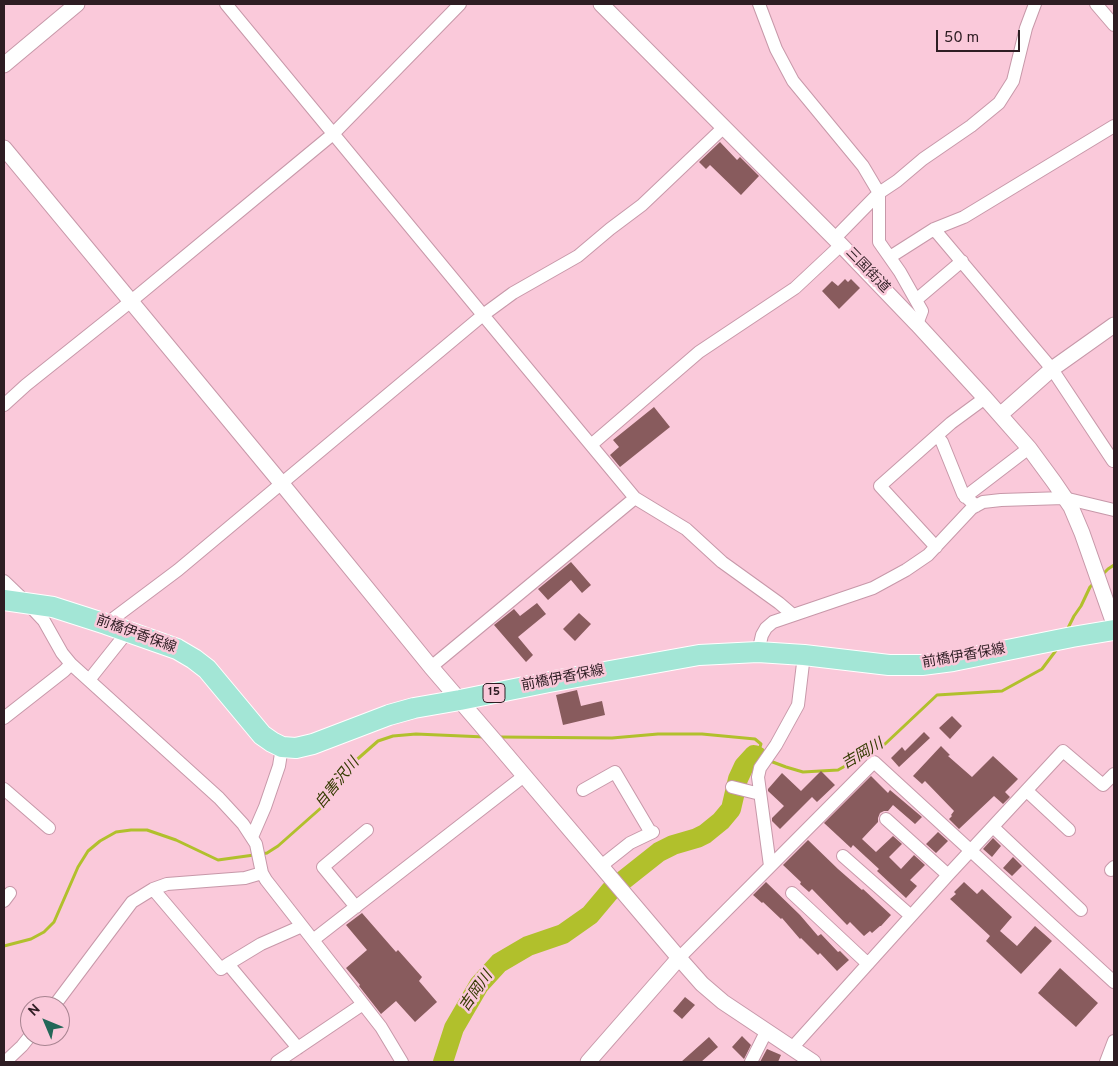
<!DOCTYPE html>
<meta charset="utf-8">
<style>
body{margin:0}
#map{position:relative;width:1118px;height:1066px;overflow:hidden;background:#fac9da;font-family:Overpass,sans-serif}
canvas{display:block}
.frame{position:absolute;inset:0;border:5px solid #2e1d23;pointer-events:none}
.north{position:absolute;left:20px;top:996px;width:50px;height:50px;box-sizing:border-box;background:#fac9da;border:1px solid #a88491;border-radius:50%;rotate:315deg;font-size:14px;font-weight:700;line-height:20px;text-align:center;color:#2e1d23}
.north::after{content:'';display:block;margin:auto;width:18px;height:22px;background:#236758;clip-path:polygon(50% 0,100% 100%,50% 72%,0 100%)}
.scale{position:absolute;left:936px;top:30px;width:84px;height:22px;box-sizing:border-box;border:2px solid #2e1d23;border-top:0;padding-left:6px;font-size:15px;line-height:18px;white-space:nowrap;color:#2e1d23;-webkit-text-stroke:4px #fac9da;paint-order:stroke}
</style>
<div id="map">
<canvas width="1118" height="1066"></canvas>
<div class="frame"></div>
<div class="north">N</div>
<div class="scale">50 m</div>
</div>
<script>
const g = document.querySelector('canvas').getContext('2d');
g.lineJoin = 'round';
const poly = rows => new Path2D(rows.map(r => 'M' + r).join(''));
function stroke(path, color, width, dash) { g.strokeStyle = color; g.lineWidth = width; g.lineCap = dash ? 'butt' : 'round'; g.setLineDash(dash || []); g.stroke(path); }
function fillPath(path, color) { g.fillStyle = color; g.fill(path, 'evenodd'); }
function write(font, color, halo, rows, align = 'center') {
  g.font = font + ' Overpass,"Noto Sans JP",sans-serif'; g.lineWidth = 5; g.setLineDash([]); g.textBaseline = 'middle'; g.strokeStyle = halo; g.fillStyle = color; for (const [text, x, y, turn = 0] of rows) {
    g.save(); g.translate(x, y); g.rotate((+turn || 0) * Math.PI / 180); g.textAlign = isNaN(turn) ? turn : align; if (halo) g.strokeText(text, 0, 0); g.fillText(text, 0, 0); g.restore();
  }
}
const stream = poly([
 [1101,576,1108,569,1114,565],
 [1067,630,1074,616,1081,606,1090,587,1095,582],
 [499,737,612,738,658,734,702,734,755,739,761,744,757,756,764,758],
 [770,761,786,767,803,772,838,770,885,744,937,695,1002,691,1042,669,1057,649],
 [262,854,267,853,278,846,322,807,353,763,378,741,393,736,416,734,485,737],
 [4,946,31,939,44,932,54,922,78,867,88,851,100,841,116,832,131,830,147,830,176,840,218,860,254,855]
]);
const river = poly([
 [443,1062,454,1028,479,985,499,963,528,946,563,934,590,915,611,890,659,852,673,845,697,838,705,834,721,821,731,809,738,779,744,766,754,755,757,756]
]);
const building = poly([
 [720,142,737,160,740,157,759,176,741,195,710,165,706,169,699,162],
 [845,279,848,282,851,279,860,288,839,309,822,291,832,281,838,286],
 [654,407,670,427,620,467,610,455,619,447,613,440],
 [571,562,591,585,582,593,571,580,548,600,538,589],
 [537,603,546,614,518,637,533,655,526,662,494,625,514,609,520,616],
 [579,613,591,624,575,641,563,629],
 [577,690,581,706,602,701,605,715,563,725,556,695],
 [952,716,962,726,950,739,939,728],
 [924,732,930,738,899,767,891,758,902,747,905,751],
 [941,746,950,755,948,756,972,777,993,756,1018,779,1005,792,1010,797,1003,804,994,796,959,829,949,819,952,816,951,815,954,811,925,781,922,784,913,776],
 [821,771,835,785,817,802,812,797,780,829,772,821,772,818,784,806,768,791,768,789,782,773,801,791],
 [871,776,888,793,890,790,922,817,915,824,893,805,888,811,884,811,880,813,878,818,878,822,862,839,876,852,893,836,902,844,889,857,901,869,914,855,925,865,910,880,917,886,906,898,877,871,879,869,853,845,851,848,824,823],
 [938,832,948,841,936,853,926,844],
 [993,838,1001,846,992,857,983,849],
 [808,840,838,869,862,890,863,889,891,915,881,926,880,926,872,933,870,931,864,936,850,922,847,925,812,889,809,892,800,884,801,882,783,865],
 [1013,857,1022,866,1012,876,1003,868],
 [766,882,800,915,818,936,821,934,838,952,840,951,849,960,837,971,820,953,818,955,801,938,800,939,782,918,781,919,763,902,762,903,753,895],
 [964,882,977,894,982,889,1012,917,1000,931,1017,946,1035,926,1052,941,1021,974,986,941,990,936,950,899,956,894,954,892],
 [362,913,396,952,398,950,422,977,419,981,437,1002,415,1022,396,1001,381,1014,359,986,360,985,346,968,367,950,346,925],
 [1060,968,1098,1003,1076,1027,1038,993],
 [685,997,695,1005,682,1019,673,1011],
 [742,1036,751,1045,744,1059,732,1047],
 [709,1037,718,1047,701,1062,681,1062],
 [767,1049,781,1055,778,1062,760,1062]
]);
const minor = poly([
 [226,4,483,315,635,498,686,529,722,562,779,603,793,615],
 [759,4,776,49,793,81,863,166,879,193,879,242,900,272,922,311,917,324],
 [1096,4,1114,25],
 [934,229,1052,369,1113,461,1114,460],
 [834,239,879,193,897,181,923,159,971,126,999,103,1013,81,1026,28,1035,4],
 [890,257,934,229,964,217,1114,126],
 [916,300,962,261],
 [4,405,26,385,130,302,333,134,460,4],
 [937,436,942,442,963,494,976,506],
 [591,445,699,352,795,288,841,245],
 [965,497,1029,448],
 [936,547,880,486,951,423,985,398],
 [4,581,28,604,44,621,62,653,71,664,219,798,243,824,256,844,262,873,266,880,381,1027,402,1062],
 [106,624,178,570,483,315,513,293,578,256,610,229,642,205,723,128],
 [758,652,762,635,766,628,773,622,873,588,906,570,928,555,972,508,983,502,1001,500,1064,498,1114,510],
 [431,667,635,498],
 [89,680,128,631],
 [4,718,64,671,71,664],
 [732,787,760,794],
 [4,789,49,828],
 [583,790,615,772,651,833],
 [1027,791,1069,830],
 [886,819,948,875],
 [993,827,1081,910],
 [252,837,265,807,279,766,282,747],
 [843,856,911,916],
 [601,866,630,843,653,832],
 [770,866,758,777,760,768,776,745,798,705,804,655],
 [1111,870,1114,867],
 [153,889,221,969,228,964],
 [792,893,868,964],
 [4,901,10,893],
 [356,907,323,867,367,830],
 [313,940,524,776],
 [679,958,874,762,1114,982],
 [54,1006,132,902,153,889,167,884,245,878,262,873],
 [298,1048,228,964,261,944,302,926],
 [792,1048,948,875,1063,751,1103,785,1114,774],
 [5,1062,22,1046,30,1036],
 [277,1062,363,1004],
 [751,1062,766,1032],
 [1106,1062,1114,1041]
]);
const tertiary = poly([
 [601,4,841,245,917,324,985,398,1029,448,1054,482,1071,507,1082,533,1114,624],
 [4,65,77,4],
 [4,148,282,484,431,667,499,746,679,958,702,984,723,1002,813,1062],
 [1000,415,1052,369,1114,325],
 [588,1062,679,958]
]);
const primary = poly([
 [4,600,53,607,106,624,177,649,194,659,207,669,262,735,272,742,282,747,296,748,313,744,389,715,414,708,460,700,549,682,699,655,758,652,804,655,889,665,922,665,953,661,1072,637,1114,630]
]);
const shields = [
 [494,693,22]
];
const shieldNames = [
 ["15",494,693]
];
const streetNames = [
 ["三国街道",867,271,46],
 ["前橋伊香保線",136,635,20],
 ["前橋伊香保線",964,657,-10],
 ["前橋伊香保線",563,679,-11]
];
const waterNames = [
 ["吉岡川",863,755,-30],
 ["自害沢川",338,784,-51],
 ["吉岡川",477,992,-55]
];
stroke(stream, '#b1c02c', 3);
stroke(river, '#b1c02c', 20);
fillPath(building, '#885b5d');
stroke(minor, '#c798a9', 14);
stroke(tertiary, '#c798a9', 17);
stroke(primary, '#fff', 22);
stroke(minor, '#fff', 12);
stroke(tertiary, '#fff', 15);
stroke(primary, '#a3e6d6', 20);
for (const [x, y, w] of shields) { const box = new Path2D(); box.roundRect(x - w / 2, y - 9.5, w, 19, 4); g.fillStyle = '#fac9da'; g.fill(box); stroke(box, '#2e1d23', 1); }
write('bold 12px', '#2e1d23', null, shieldNames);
write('14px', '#2e1d23', '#fac9da', streetNames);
write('italic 15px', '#343a00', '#fac9da', waterNames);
</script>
